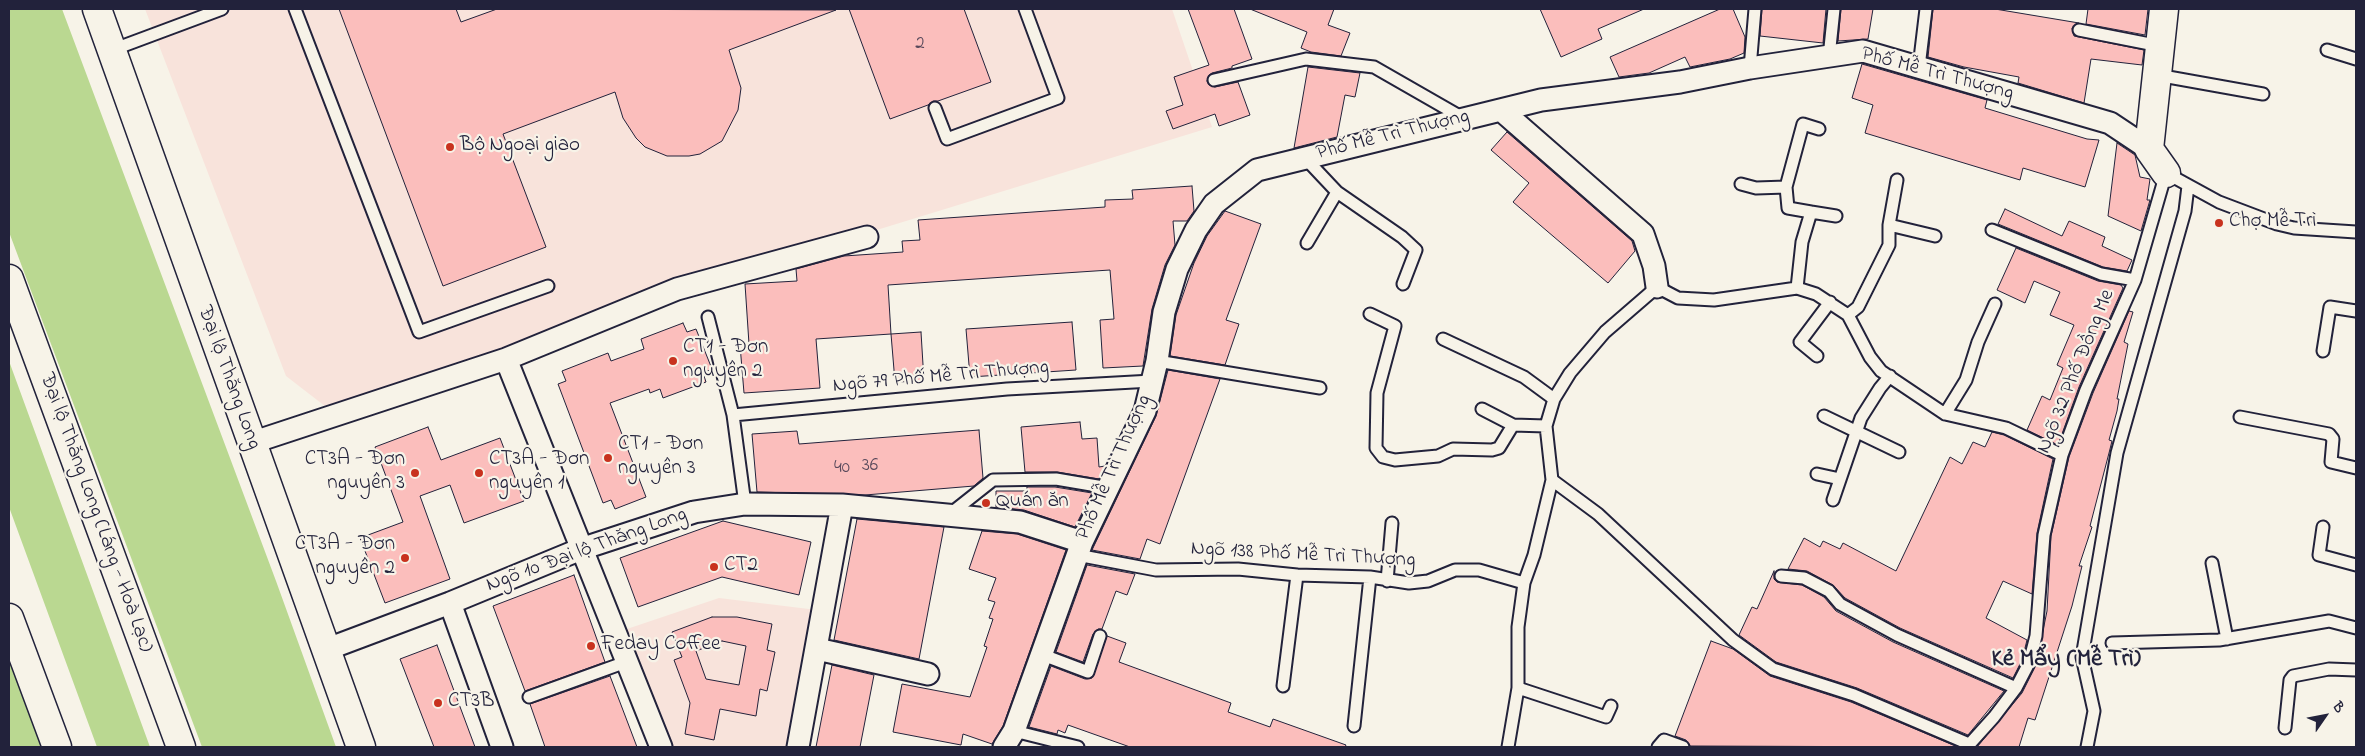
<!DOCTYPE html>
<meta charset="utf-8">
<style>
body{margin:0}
#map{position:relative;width:2365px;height:756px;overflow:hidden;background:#f7f3e8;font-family:"Indie Flower",sans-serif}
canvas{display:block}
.frame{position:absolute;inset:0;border:10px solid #22223b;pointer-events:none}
.north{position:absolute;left:2300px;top:691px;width:50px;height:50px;-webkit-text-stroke:4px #f7f3e8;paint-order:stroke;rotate:57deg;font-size:14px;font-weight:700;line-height:20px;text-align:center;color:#22223b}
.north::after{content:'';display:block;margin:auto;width:18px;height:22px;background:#22223b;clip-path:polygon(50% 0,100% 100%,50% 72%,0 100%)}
</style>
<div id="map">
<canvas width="2365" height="756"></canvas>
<div class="frame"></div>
<div class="north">B</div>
</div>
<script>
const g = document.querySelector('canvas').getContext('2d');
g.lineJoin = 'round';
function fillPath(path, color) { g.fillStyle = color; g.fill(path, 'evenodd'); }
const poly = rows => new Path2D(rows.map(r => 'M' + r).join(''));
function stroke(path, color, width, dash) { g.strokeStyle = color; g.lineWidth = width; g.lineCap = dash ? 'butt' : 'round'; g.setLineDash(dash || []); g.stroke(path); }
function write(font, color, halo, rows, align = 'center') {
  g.font = font + ' "Indie Flower",sans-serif'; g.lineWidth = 4.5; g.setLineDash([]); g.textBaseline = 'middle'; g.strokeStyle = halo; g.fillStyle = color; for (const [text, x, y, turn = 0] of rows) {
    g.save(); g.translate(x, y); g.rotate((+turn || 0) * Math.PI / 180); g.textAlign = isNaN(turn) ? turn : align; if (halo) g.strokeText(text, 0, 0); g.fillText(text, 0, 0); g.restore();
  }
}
const built = poly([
 [145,9,1172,9,1212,127,854,237,330,410,286,376],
 [719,598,817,610,792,747,673,747,624,630]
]);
const green = poly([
 [9,9,62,9,276,581,336,747,202,747,9,232],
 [9,361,150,747,97,747,9,507],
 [9,638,50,747,9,747]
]);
const building = poly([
 [339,9,456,9,461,22,497,9,836,10,729,50,741,88,738,110,722,141,700,154,689,156,667,156,645,147,636,138,623,118,615,92,503,134,546,247,443,286,339,9],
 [849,9,964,9,991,82,938,101,933,101,928,105,890,119,849,9],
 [1188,9,1234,9,1252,59,1232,66,1232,68,1212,73,1209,75,1207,81,1209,85,1215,87,1238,82,1250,115,1219,126,1215,114,1173,129,1166,111,1183,105,1174,77,1209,65,1188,9],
 [1250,9,1334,9,1328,25,1350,33,1341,56,1311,52,1301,48,1307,32,1250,9],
 [1540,9,1644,9,1598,29,1602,39,1561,57,1540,9],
 [1720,9,1733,9,1745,37,1744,53,1730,59,1690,67,1685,57,1649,73,1619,77,1610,57,1720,9],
 [1762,9,1826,9,1823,43,1760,36,1762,9],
 [1841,9,1873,9,1868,39,1838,41,1841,9],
 [1933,9,1995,9,2079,23,2072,28,2074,36,2144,50,2142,65,2091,59,2084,103,2018,83,2019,77,1964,67,1928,57,1933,9],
 [2088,9,2148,9,2145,35,2086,24,2088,9],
 [1862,64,1987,100,1985,108,2087,139,2099,140,2085,187,2023,168,2020,180,1865,133,1873,105,1852,98,1862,64],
 [1308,67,1360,73,1355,97,1345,95,1337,137,1294,148,1308,67],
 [1507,132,1632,241,1635,251,1608,283,1513,202,1529,183,1491,150,1507,132],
 [2117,143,2135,155,2140,177,2150,179,2147,200,2150,200,2141,231,2108,216,2117,143],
 [1192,186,1194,211,1187,221,1173,221,1175,245,1165,265,1152,309,1143,366,1103,368,1100,320,1114,319,1110,270,1034,275,888,285,891,334,816,339,820,388,744,393,740,345,749,344,745,284,797,281,796,269,844,256,903,252,902,241,920,240,918,220,1105,207,1105,200,1133,199,1132,190,1192,186],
 [2005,209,2062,236,2069,221,2105,237,2102,246,2132,260,2127,271,2103,267,1998,224,2005,209],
 [1225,211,1261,224,1226,320,1239,324,1225,365,1170,356,1176,315,1194,263,1207,236,1225,211],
 [2016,248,2098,281,2121,285,2123,288,2079,387,2058,445,2027,430,2042,396,2050,400,2063,368,2057,365,2074,325,2050,315,2060,292,2034,281,2025,303,1997,290,2016,248],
 [2129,311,2133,312,2124,342,2128,344,2117,399,2119,399,2117,411,2109,440,2112,441,2109,453,2090,526,2092,527,2079,566,2082,566,2072,606,2035,720,2028,718,2019,747,1977,747,2022,693,2036,665,2047,611,2051,536,2069,457,2093,393,2129,311],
 [1072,322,1076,370,970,377,966,329,1072,322],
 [683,323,687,332,696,329,712,369,703,373,706,382,663,398,660,389,650,393,649,389,610,403,646,497,615,509,611,500,603,503,558,384,566,381,562,371,608,353,611,361,644,349,641,339,683,323],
 [921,332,924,381,895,382,891,334,921,332],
 [1168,370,1220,379,1160,544,1147,539,1140,559,1092,550,1156,416,1168,370],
 [1080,422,1082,439,1097,438,1099,467,1105,466,1099,479,1057,472,1025,472,1021,427,1080,422],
 [428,427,441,460,500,438,524,501,464,523,450,485,420,496,450,579,385,603,360,538,403,522,375,447,428,427],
 [979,430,983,478,974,486,865,495,757,492,752,434,797,431,799,444,979,430],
 [1992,432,2004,435,2053,459,2037,533,2032,594,2003,581,1986,618,2027,640,2022,660,2013,678,1900,628,1845,598,1833,585,1807,571,1788,569,1804,538,1820,547,1823,541,1840,549,1843,543,1896,571,1950,457,1962,464,1973,442,1985,447,1992,432],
 [1027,487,1055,487,1092,493,1075,527,1024,510,996,507,996,491,1027,491,1027,487],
 [857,519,944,527,919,659,834,640,857,519],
 [723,521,811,542,799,595,722,577,638,607,620,558,723,521],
 [982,531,1017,534,1066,550,1003,726,992,744,963,734,961,745,893,732,902,684,970,697,987,647,984,646,993,619,989,618,995,602,988,600,996,578,969,569,982,531],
 [1087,565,1135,574,1127,595,1116,591,1102,629,1098,629,1093,634,1083,662,1056,652,1087,565],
 [1774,571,1774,579,1777,582,1802,585,1824,597,1836,611,1893,642,2004,691,1968,735,1857,688,1776,662,1739,635,1752,607,1757,609,1774,571],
 [574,575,605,662,525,691,493,606,574,575],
 [712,617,737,617,772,624,767,650,775,652,767,691,760,689,756,716,720,709,714,740,685,734,690,703,674,660,682,657,672,632,712,617],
 [722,641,746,646,739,685,706,679,696,651,722,641],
 [1107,636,1126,643,1119,662,1231,703,1228,712,1270,727,1273,719,1346,745,1345,747,1130,747,1068,725,1065,733,1058,730,1057,734,1029,727,1051,666,1085,679,1092,678,1107,636],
 [1711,641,1733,649,1770,676,1851,702,1958,747,1690,746,1686,740,1675,736,1711,641],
 [437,645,475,747,434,747,400,659,437,645],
 [832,665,874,675,860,747,816,747,832,665],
 [610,676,637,747,545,747,530,704,610,676]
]);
const lane = poly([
 [295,9,419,332,548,286],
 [2079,30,2160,46],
 [112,50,222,9],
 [2327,50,2356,59],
 [1829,57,1834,9],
 [1919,67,1926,9],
 [1750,68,1755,9],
 [2157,75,2263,94],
 [1214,80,1306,59,1374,67,1463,118],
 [935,108,947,139,1058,98,1025,9],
 [1305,158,1337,192,1402,237,1416,250,1403,284],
 [1741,184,1756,188,1786,187],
 [1811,212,1836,216],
 [1889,225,1935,236],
 [1992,230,2101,274,2135,280],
 [1307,243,1337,192],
 [1797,288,1802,242,1811,212,1788,208,1786,187,1803,124,1819,129],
 [1370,314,1395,326,1377,393,1376,448,1383,457,1395,460,1438,456,1453,449,1492,450,1499,448,1513,425,1546,426],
 [1848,315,1858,307,1889,245,1889,225,1897,180],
 [708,317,733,415,745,504],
 [1443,339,1524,377,1554,399],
 [2323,351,2330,307,2356,311],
 [1817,356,1800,342,1830,302],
 [1157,361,1320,388],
 [1482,409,1513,425],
 [1945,414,1966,380,1978,342,1995,304],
 [733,415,1007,389,1152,381],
 [1824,416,1899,452],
 [2240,417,2329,434,2333,439,2331,462,2356,468],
 [1817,474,1840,479],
 [1552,480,1598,514,1733,640,1773,669,1854,695,1969,744],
 [1833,500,1861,418,1880,388,1890,376],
 [950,514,993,480,1056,479,1109,488],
 [2323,527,2319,555,2356,565],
 [1077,555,1156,570,1238,569,1297,575,1370,577,1409,583,1428,581,1455,570,1479,570,1524,583],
 [2212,563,2227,639],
 [1781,576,1804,578,1829,591,1840,604,1897,635,2016,688],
 [1387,581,1392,523],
 [2112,643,2219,640,2329,621,2356,628],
 [1043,655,1088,672,1100,636],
 [1283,686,1297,575],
 [1518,688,1606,717,1611,706],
 [529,697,626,662],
 [1354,726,1370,577],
 [2285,728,2290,680,2293,676,2329,669,2356,670],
 [1014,731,1078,747],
 [1508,747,1518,688,1518,627,1524,583,1534,555,1552,480,1546,426,1554,399,1570,373,1605,332,1657,287,1678,298,1714,300,1797,288,1816,294,1848,315,1870,357,1881,371,1945,414,2006,428,2062,455],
 [1658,747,1664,740,1683,747],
 [1967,747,1994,717,2016,688,2029,663,2036,636,2044,535,2062,455,2086,390,2135,280,2166,173,2219,202,2277,224,2294,228,2356,232],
 [2087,747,2094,711,2082,657,2117,453,2185,211,2188,186]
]);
const street = poly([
 [1501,110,1643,234,1654,266,1657,287],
 [506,359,661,747],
 [251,443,506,359,677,289,867,237],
 [450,603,502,747],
 [817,649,928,674],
 [325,650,450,603,581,549,694,512,745,504,842,505,1020,522,1082,542],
 [798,747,842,505],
 [1004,747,1014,731,1082,542,1145,411,1157,361,1164,312,1177,269,1196,230,1214,204,1257,170,1541,100,1680,82,1750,68,1863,51,2110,123,2149,149]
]);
const secondary = poly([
 [2164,9,2149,149,2166,173]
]);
const primary = poly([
 [97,9,361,747]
]);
const highway = poly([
 [9,279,181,747],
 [9,618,57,747]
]);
const markers = [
 [450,147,5,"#c8321e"],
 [2219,223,5,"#c8321e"],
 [673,361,5,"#c8321e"],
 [608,458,5,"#c8321e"],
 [415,473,5,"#c8321e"],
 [479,473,5,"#c8321e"],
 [986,503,5,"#c8321e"],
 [405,558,5,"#c8321e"],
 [714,567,5,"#c8321e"],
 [591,646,5,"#c8321e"],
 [438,703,5,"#c8321e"]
];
const numberNames = [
 ["2",920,45],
 ["36",870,467],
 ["40",842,469]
];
const streetNames = [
 ["Phố Mễ Trì Thượng",1937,75,15],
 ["Phố Mễ Trì Thượng",1393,136,-14],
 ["Ngõ 32 Phố Đồng Me",2077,372,-68],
 ["Đại lộ Thăng Long",228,378,70],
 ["Ngõ 79 Phố Mễ Trì Thượng",941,378,-5],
 ["Phố Mễ Trì Thượng",1115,468,-66],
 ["Đại lộ Thăng Long (Láng - Hoà Lạc)",95,513,70],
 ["Ngõ 10 Đại lộ Thăng Long",587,551,-20],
 ["Ngõ 138 Phố Mễ Trì Thượng",1303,556,3]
];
const poiNames = [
 ["Bộ Ngoại giao",460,147],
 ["Chợ Mễ Trì",2229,223],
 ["CT1 - Đơn",683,349],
 ["nguyên 2",683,373],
 ["CT1 - Đơn",618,446],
 ["nguyên 3",618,470],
 ["CT3A - Đơn",405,461,"right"],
 ["nguyên 3",405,485,"right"],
 ["CT3A - Đơn",489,461],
 ["nguyên 1",489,485],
 ["Quán ăn",996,503],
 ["CT3A - Đơn",395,546,"right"],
 ["nguyên 2",395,570,"right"],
 ["CT2",724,567],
 ["Feday Coffee",601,646],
 ["CT3B",448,703]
];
const quarterNames = [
 ["Kẻ Mẩy (Mễ Trì)",2066,661]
];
fillPath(built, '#f8e3db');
fillPath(green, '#bad891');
fillPath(building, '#fbbebc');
stroke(building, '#22223b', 1);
stroke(lane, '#22223b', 15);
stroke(street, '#22223b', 25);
stroke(secondary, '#22223b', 31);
stroke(primary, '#22223b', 31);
stroke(highway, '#22223b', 31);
stroke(lane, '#f7f3e8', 11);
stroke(street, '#f7f3e8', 21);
stroke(secondary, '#f7f3e8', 28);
stroke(primary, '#f7f3e8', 28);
stroke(highway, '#f7f3e8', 28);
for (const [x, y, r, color] of markers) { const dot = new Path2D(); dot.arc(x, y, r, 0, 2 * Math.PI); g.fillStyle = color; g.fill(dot); stroke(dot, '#f7f3e8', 2); }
write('19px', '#58495b', null, numberNames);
write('21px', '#22223b', '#f7f3e8', streetNames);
write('21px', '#22223b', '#f7f3e8', poiNames, 'left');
write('bold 24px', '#22223b', '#f7f3e8', quarterNames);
</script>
